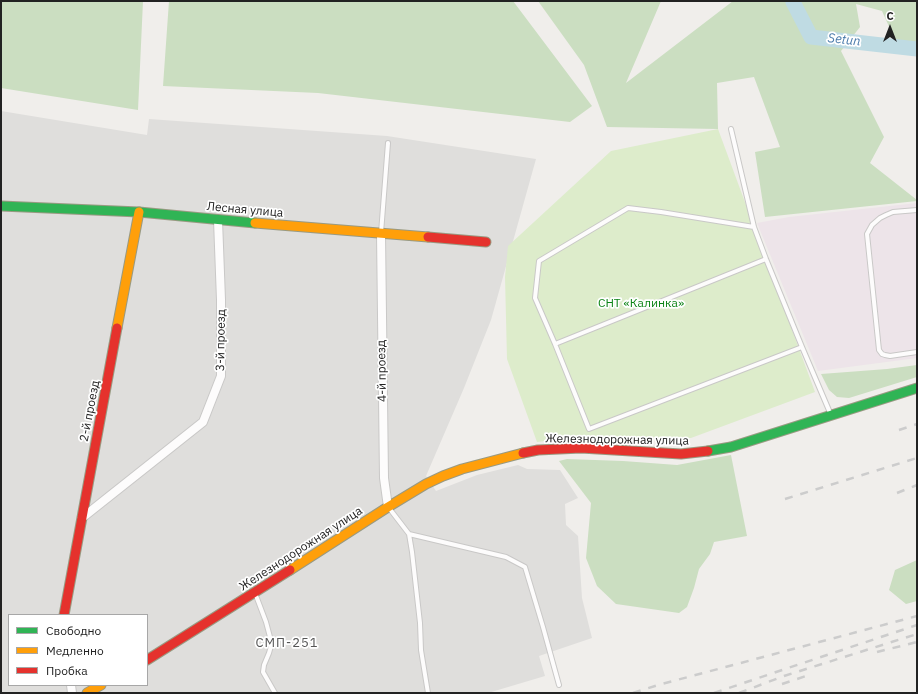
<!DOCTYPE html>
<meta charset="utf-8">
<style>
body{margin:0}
#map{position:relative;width:918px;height:694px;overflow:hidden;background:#f0eeeb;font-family:"IBM Plex Sans",sans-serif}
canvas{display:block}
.frame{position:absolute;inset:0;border:2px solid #222;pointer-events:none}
.legend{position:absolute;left:8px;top:614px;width:140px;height:72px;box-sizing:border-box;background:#fff;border:1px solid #a7a7a7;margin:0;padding:5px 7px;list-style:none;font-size:12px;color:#222}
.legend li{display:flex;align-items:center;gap:8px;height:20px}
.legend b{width:20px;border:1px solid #a7a7a7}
.north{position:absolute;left:870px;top:8px;width:40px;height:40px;-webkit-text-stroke:3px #fff;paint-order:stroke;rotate:0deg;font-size:11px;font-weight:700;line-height:16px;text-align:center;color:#222}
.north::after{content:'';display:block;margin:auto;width:14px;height:18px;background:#222;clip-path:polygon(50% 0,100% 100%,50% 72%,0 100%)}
</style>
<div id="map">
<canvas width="918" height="694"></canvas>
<div class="frame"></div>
<ul class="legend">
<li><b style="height:5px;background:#30b455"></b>Свободно</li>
<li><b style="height:5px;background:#ff9f0a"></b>Медленно</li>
<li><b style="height:5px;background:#e5322d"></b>Пробка</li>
</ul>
<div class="north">С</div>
</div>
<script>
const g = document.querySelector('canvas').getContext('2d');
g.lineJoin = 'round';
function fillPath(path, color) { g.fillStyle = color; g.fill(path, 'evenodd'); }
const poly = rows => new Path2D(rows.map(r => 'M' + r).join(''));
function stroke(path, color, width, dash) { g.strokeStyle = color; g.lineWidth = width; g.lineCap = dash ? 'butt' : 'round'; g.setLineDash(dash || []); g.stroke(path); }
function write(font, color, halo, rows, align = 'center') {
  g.font = font + ' "IBM Plex Sans",sans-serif'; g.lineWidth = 3.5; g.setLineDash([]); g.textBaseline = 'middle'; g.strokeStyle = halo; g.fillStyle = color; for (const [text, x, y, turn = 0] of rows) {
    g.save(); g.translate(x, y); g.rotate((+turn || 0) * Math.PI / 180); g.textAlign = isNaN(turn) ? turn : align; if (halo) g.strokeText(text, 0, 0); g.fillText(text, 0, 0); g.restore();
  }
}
const residential = poly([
 [1,111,147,135,149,119,387,136,536,159,491,320,464,388,426,476,436,491,477,475,518,465,527,469,560,470,578,498,565,504,566,525,578,536,582,598,592,638,539,656,545,676,488,693,1,693],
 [9,615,147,615,147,685,9,685]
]);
const industrial = poly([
 [917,203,917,358,818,371,757,223,789,217]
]);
const grass = poly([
 [718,129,815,392,691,438,582,437,537,442,507,359,505,277,508,246,611,151]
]);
const forest = poly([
 [1,1,143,1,138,110,1,88],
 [169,1,513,1,592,106,570,122,318,93,163,86],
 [538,1,661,1,626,83,733,1,917,1,917,48,896,42,882,11,856,4,860,27,841,51,884,137,870,163,917,200,917,201,765,217,755,152,780,147,754,77,717,83,718,129,607,127,584,65],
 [917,365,917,377,849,398,837,397,829,390,821,374,887,369],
 [731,455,747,536,714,542,710,554,699,569,694,588,687,607,679,613,616,604,597,586,586,558,591,503,559,461,567,459,623,461,677,465],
 [917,560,917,601,906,604,889,590,895,570]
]);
const river = poly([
 [794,1,793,2,811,37,917,49]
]);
const lane = poly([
 [731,129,754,227,766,259,802,347,831,415],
 [917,210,893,212,886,215,880,218,872,225,867,234,879,350,882,354,885,355,890,356,917,352],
 [754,227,661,212,628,208,539,261,535,298,555,344,589,429,802,347],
 [381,233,388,143],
 [555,344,766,259],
 [389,508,409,534,506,557,525,567,543,627,559,685],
 [409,534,412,552,420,623,421,650,428,693],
 [255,593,266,622,270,637,271,646,269,653,264,665,263,672,275,693]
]);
const street = poly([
 [381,234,384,478,388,507],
 [82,518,203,422,221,376,221,300,218,220],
 [71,685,72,693]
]);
const fast = poly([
 [1,206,139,212,255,223],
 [708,451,731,447,917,388]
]);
const slow = poly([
 [255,223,428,237],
 [117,328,139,212],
 [290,570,388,507,426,484,443,476,462,469,523,453],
 [87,693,101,685]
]);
const jam = poly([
 [428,237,486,242],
 [523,453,538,450,581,448,681,454,708,451],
 [64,615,117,328],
 [147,660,290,570]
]);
const rail = poly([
 [899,430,917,424],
 [897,493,917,485],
 [785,499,917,458],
 [877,652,917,642],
 [782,684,812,674],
 [633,693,658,685,917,616],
 [714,693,788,668,917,625],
 [739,693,784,676,917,634]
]);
const streetNames = [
 ["Лесная улица",245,210,5],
 ["3-й проезд",221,340,-89],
 ["4-й проезд",382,371,-91],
 ["2-й проезд",90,411,-79],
 ["Железнодорожная улица",617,440,1],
 ["Железнодорожная улица",301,549,-33]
];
const parkNames = [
 ["СНТ «Калинка»",641,304]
];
const waterNames = [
 ["Setun",844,40,6]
];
const neighbourhoodNames = [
 ["СМП-251",287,643]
];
fillPath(residential, '#dfdedc');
fillPath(industrial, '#ede4e9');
fillPath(grass, '#ddeccb');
fillPath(forest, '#cbdec1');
stroke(river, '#bfdbe3', 15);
stroke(lane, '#c9c8c7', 6);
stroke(street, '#c9c8c7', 10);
stroke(fast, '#999a82', 11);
stroke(slow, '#999a82', 11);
stroke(jam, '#999a82', 11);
stroke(lane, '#fdfcfc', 4);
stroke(street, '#fdfcfc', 8);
stroke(fast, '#30b455', 9);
stroke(slow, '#ff9f0a', 9);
stroke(jam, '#e5322d', 9);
stroke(rail, '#ccc', 2.5, [8, 8]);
write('12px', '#222', '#fff', streetNames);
write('12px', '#0c8416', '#fff', parkNames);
write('italic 13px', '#4a7aab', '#fff', waterNames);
g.letterSpacing = '1px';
write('13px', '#555', '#fff', neighbourhoodNames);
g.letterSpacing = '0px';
</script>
